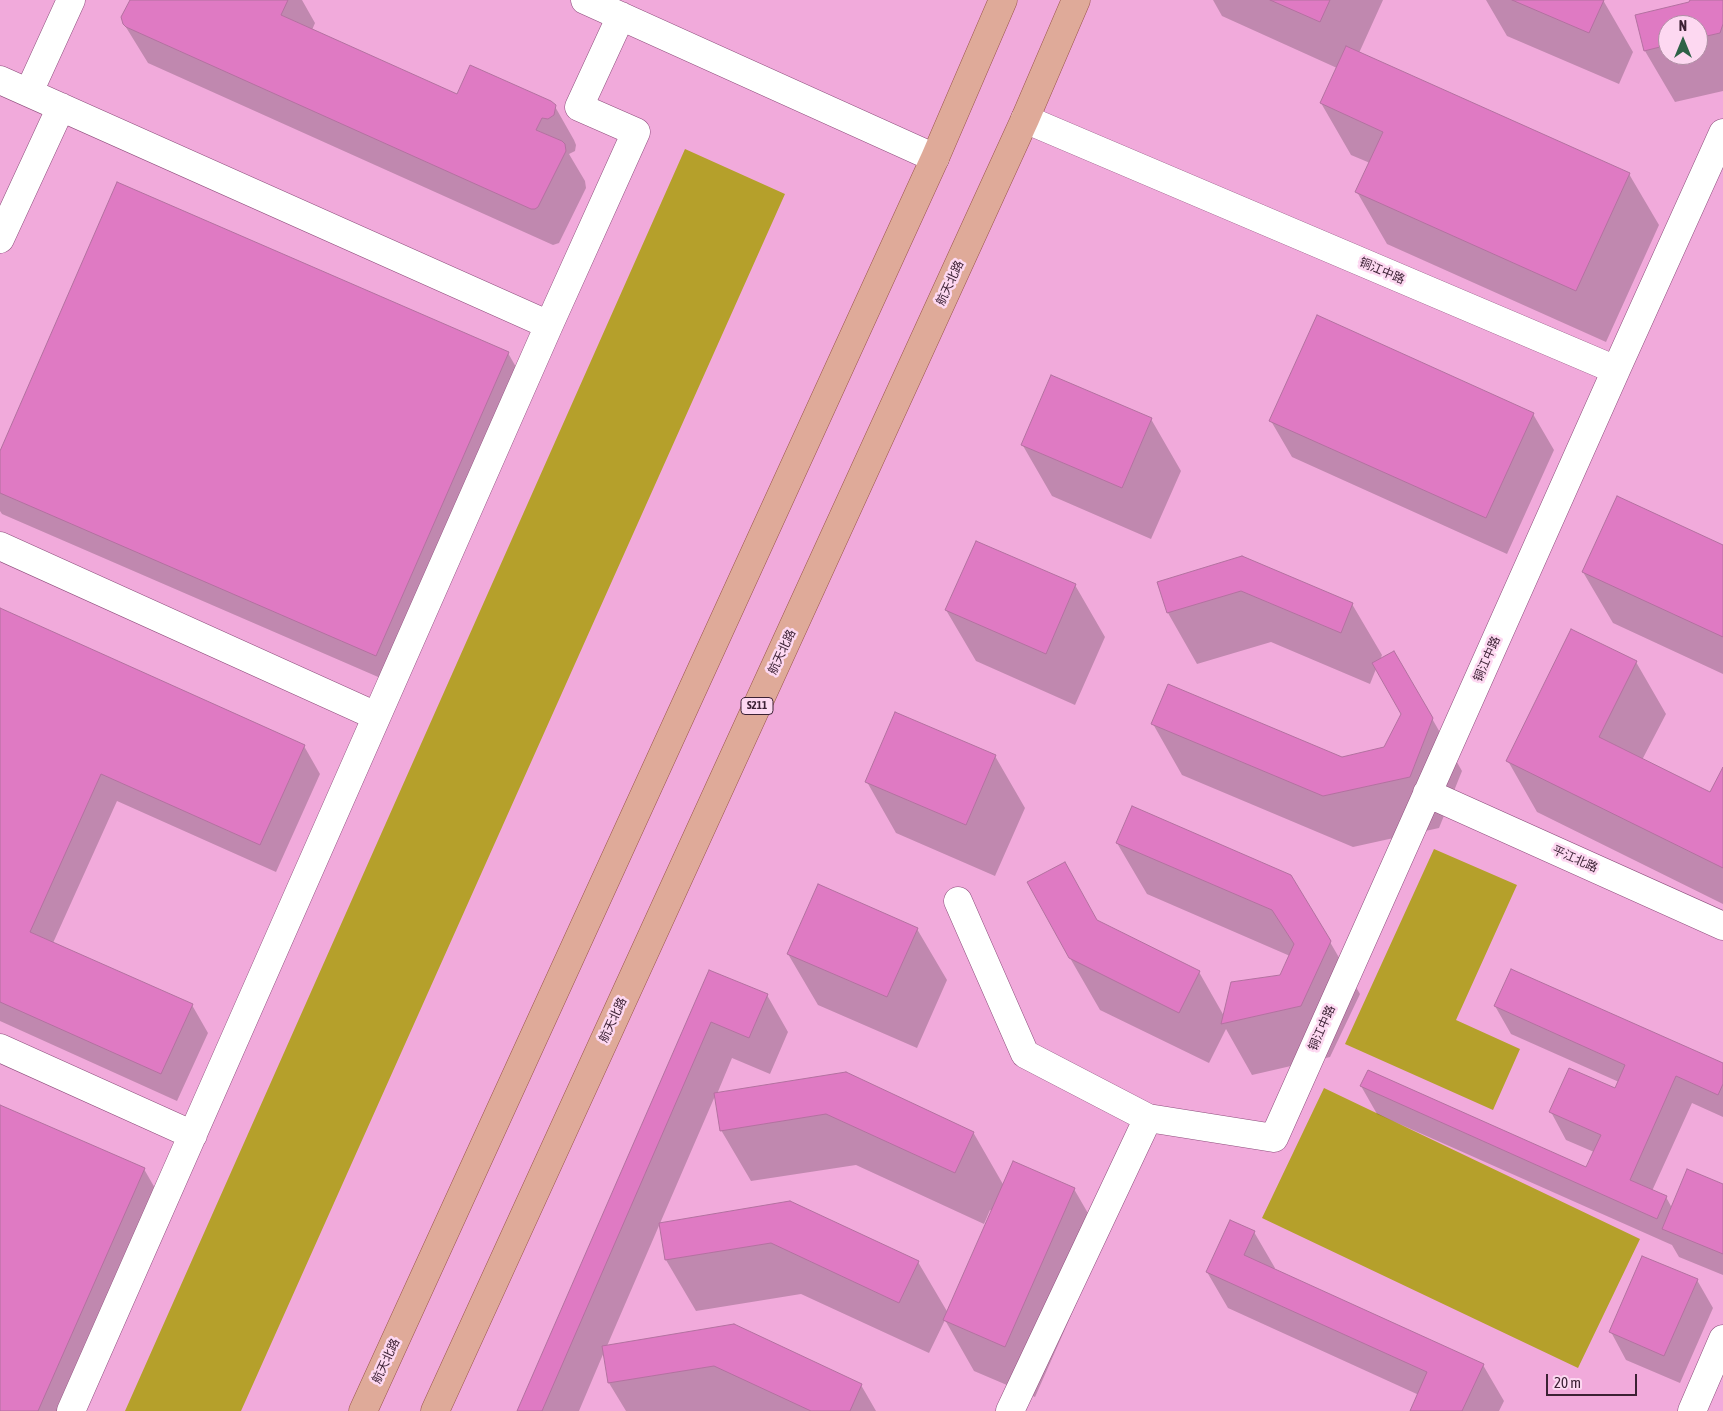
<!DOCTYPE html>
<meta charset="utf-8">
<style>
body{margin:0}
#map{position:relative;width:1723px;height:1411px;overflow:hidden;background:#f1aadb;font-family:"Asap Condensed",sans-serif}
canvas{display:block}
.north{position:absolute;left:1658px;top:15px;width:50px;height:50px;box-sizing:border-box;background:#fdd8f1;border:1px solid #b08fa5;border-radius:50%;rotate:0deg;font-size:14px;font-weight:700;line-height:20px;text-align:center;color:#3c2134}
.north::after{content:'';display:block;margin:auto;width:18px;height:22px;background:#2e6247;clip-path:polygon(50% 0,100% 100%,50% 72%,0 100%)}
.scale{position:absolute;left:1546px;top:1374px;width:91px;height:22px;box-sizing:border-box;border:2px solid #3c2134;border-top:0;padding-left:6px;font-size:15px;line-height:18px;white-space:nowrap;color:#3c2134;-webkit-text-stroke:4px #fdd8f1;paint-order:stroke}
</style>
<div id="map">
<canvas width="1723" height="1411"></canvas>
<div class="north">N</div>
<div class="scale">20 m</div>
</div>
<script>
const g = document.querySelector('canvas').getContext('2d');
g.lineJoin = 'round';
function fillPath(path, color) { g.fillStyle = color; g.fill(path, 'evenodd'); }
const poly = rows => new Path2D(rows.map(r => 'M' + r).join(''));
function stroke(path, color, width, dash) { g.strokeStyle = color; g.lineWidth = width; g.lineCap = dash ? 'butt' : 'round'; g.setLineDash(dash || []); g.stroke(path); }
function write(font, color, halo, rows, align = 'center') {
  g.font = font + ' "Asap Condensed","Noto Sans SC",sans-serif'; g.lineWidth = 5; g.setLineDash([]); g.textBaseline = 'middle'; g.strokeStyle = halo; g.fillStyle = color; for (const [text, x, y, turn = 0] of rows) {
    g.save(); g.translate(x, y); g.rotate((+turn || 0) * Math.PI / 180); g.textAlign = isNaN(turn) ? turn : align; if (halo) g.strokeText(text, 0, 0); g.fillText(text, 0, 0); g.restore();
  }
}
const green = poly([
 [685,149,785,194,241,1411,125,1411],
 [1434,849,1517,885,1456,1020,1520,1049,1493,1110,1345,1044],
 [1324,1088,1640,1239,1578,1368,1262,1218]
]);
const shadow = poly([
 [131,0,302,0,315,23,312,30,458,96,553,103,574,140,576,145,575,151,569,154,585,181,586,188,559,243,553,245,148,63,124,24],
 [1213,0,1383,0,1359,53,1629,174,1659,225,1606,342,1387,244,1357,192,1370,163,1351,155,1321,103,1337,68,1222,16],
 [1486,0,1603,0,1633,52,1619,84,1507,36],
 [1692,0,1723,0,1723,91,1675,102,1645,51,1637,16,1690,3],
 [1668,25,1698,25,1698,55,1668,55],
 [508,353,524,381,392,683,2,514,0,511,0,454],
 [1533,414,1554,450,1507,554,1292,457,1271,421],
 [1151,419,1181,471,1151,539,1052,496,1022,444],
 [1723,547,1723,674,1613,623,1583,572],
 [1242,558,1352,604,1382,655,1380,660,1394,652,1462,771,1439,828,1353,847,1182,775,1153,724,1342,758,1384,748,1402,714,1376,669,1370,684,1271,642,1197,664,1168,613],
 [1075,585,1105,637,1075,705,976,661,946,610],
 [0,609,304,746,320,774,276,872,117,801,53,943,192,1005,208,1033,177,1101,0,1021],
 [1636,662,1666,714,1642,760,1711,794,1723,770,1723,904,1537,812,1508,761],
 [995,756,1025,808,995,876,896,833,867,782],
 [1132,808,1330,942,1360,994,1330,1057,1252,1075,1226,1029,1209,1063,1100,1010,1070,958,1098,923,1199,972,1224,1016,1281,976,1290,956,1147,894,1117,843],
 [917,929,947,980,917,1048,818,1005,788,954],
 [710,971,767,995,788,1032,770,1074,732,1058,717,1094,973,1132,1004,1186,1074,1189,1104,1241,1035,1397,974,1371,945,1320,929,1353,801,1294,696,1311,666,1260,660,1224,918,1262,948,1313,993,1211,990,1210,984,1224,856,1165,751,1181,721,1130,715,1096,607,1346,861,1385,876,1411,626,1411,609,1383,604,1352,579,1411,518,1411],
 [1495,1006,1723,1064,1723,1117,1692,1103,1652,1191,1666,1197,1672,1208,1723,1185,1723,1275,1679,1257,1672,1245,1377,1114,1361,1086,1587,1169,1594,1152,1566,1140,1551,1112,1615,1090,1619,1082,1511,1034],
 [0,1107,144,1169,160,1197,65,1411,0,1411],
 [1254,1232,1275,1268,1274,1270,1483,1365,1504,1401,1499,1411,1411,1411,1419,1395,1228,1308,1207,1272],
 [1697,1280,1713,1308,1680,1383,1626,1360,1611,1332]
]);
const building = poly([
 [130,0,288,0,281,15,457,94,470,65,551,101,556,105,554,115,548,119,542,118,536,130,562,141,565,144,566,151,538,207,535,209,531,209,126,27,123,24,121,17,130,0],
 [1270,0,1330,0,1320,22,1270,0],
 [1512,0,1604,0,1589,33,1512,0],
 [1690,0,1723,0,1723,24,1720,33,1698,38,1698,25,1668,25,1668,45,1644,51,1635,15,1689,2,1690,0],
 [1346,46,1630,173,1576,291,1355,192,1383,132,1320,103,1346,46],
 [117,182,509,352,376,656,0,493,0,451,117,182],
 [1317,315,1534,413,1486,518,1269,421,1317,315],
 [1051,375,1152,418,1122,488,1021,445,1051,375],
 [1617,496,1723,545,1723,637,1582,572,1617,496],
 [976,541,1076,584,1046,654,945,610,976,541],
 [1242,556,1353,603,1341,633,1241,591,1167,613,1157,582,1242,556],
 [0,608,305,745,260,845,101,774,30,932,193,1004,161,1074,0,1002,0,608],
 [1571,629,1637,661,1599,737,1710,792,1723,767,1723,868,1506,761,1571,629],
 [1394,651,1433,718,1410,777,1323,796,1151,724,1168,684,1342,757,1384,747,1401,714,1372,663,1394,651],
 [895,712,996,755,966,825,865,782,895,712],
 [1132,806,1291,875,1331,941,1301,1006,1221,1024,1231,982,1280,975,1294,944,1272,910,1116,843,1132,806],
 [1065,862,1097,920,1200,971,1179,1013,1069,958,1027,882,1065,862],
 [818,884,918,928,887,997,787,954,818,884],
 [1511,969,1723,1063,1723,1084,1718,1095,1676,1076,1630,1180,1667,1196,1657,1219,1360,1086,1368,1070,1586,1167,1601,1135,1549,1112,1569,1068,1615,1088,1625,1065,1494,1006,1511,969],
 [709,970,768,994,749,1038,711,1022,542,1411,517,1411,709,970],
 [846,1072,974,1132,955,1173,826,1114,720,1131,714,1093,846,1072],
 [0,1105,145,1168,38,1411,0,1411,0,1105],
 [1013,1161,1075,1188,1005,1347,943,1320,1013,1161],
 [1687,1169,1723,1184,1723,1254,1662,1229,1687,1169],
 [790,1201,919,1261,899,1303,771,1243,665,1260,659,1223,790,1201],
 [1230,1220,1255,1231,1244,1255,1484,1364,1462,1411,1410,1411,1427,1372,1206,1272,1230,1220],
 [1642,1256,1698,1279,1664,1356,1609,1332,1642,1256],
 [734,1324,862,1384,850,1411,811,1411,714,1366,608,1383,602,1346,734,1324]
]);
const minor = poly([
 [585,0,935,158],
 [0,80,549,325],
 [29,92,71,0],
 [0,239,61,107],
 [1616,370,1723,133],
 [0,546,376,716],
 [1427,793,1723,926],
 [958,901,1025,1054,1148,1118,1274,1138,1616,370,1025,119],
 [0,1048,193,1135],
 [71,1411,549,325,636,132,579,107,621,16],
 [1010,1411,1148,1118],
 [1692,1411,1723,1339]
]);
const major = poly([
 [363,1411,935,158,1003,0],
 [435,1411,1025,119,1076,0]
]);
const shields = [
 [757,706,32]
];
const shieldNames = [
 ["S211",757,706]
];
const streetNames = [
 ["铜江中路",1382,271,23],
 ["航天北路",950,283,-65],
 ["航天北路",782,652,-65],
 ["铜江中路",1487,659,-66],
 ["平江北路",1575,859,24],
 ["航天北路",613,1020,-65],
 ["铜江中路",1322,1028,-66],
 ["航天北路",386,1361,-65]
];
fillPath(green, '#b5a02b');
fillPath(shadow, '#0003');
fillPath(building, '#df7ac3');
stroke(building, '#b371a0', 1);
stroke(minor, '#8d4e7c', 29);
stroke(major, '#985549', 29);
stroke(minor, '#fff', 28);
stroke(major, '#dfaa99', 28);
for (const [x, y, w] of shields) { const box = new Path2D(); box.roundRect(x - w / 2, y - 8.5, w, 17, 4); g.fillStyle = '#fdd8f1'; g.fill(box); stroke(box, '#3c2134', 1); }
write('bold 11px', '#3c2134', null, shieldNames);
write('12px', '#3c2134', '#fdd8f1', streetNames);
</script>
